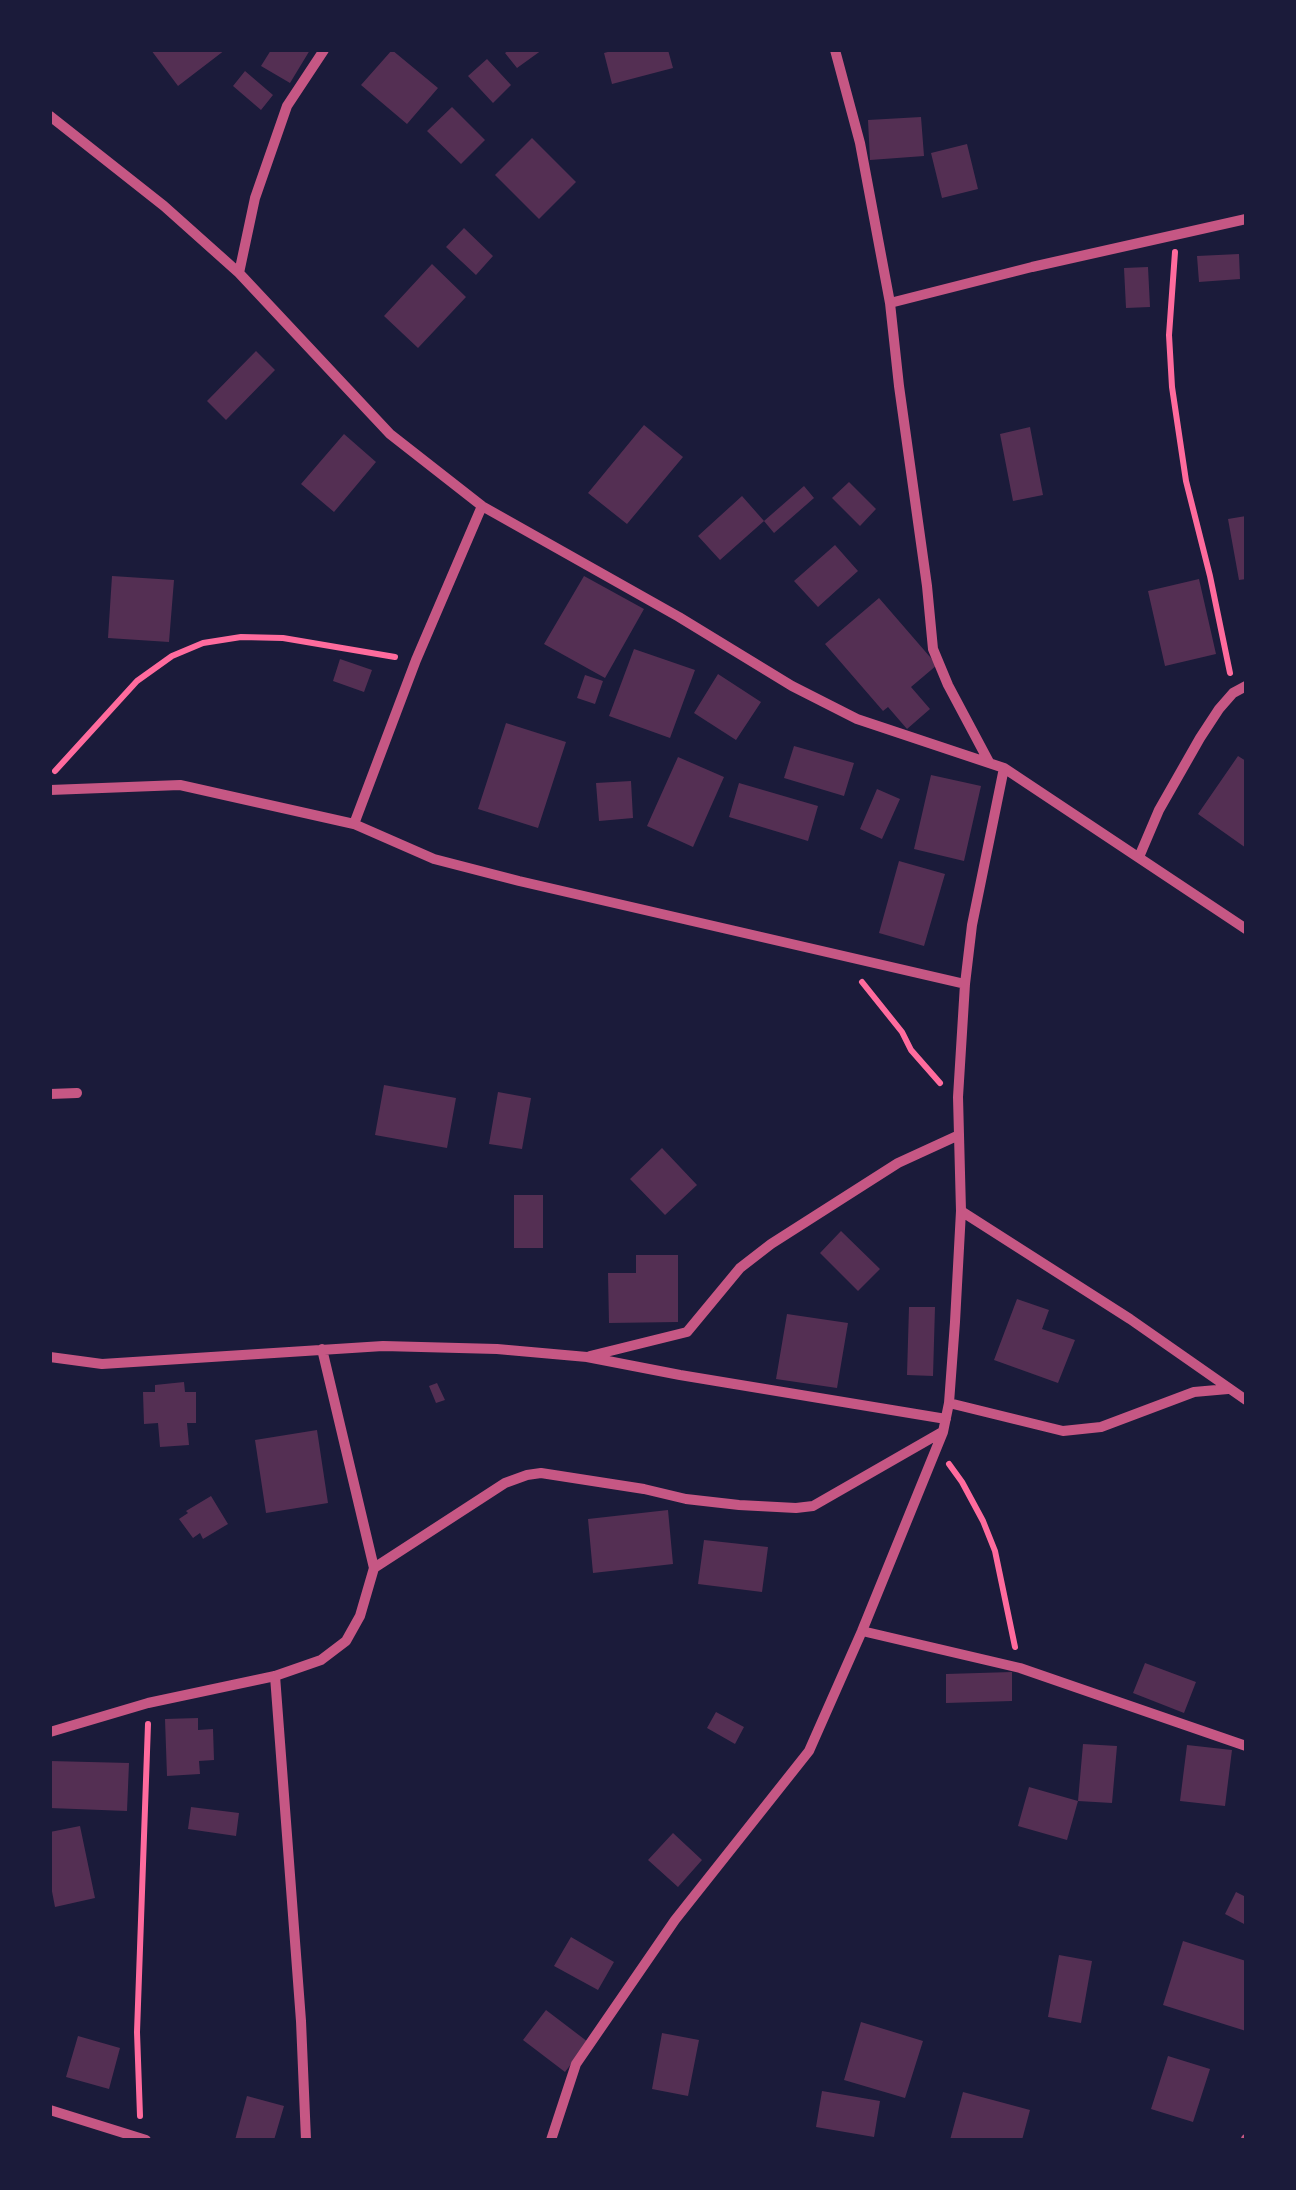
<!DOCTYPE html>
<style>
body{margin:0}
#map{position:relative;width:1296px;height:2190px;overflow:hidden;background:#1b1b3a;font-family:Inter,sans-serif}
canvas{display:block}
.frame{position:absolute;inset:0;border:52px solid #1b1b3a;pointer-events:none}
</style>
<div id="map">
<canvas width="1296" height="2190"></canvas>
<div class="frame"></div>
</div>
<script>
const g = document.querySelector('canvas').getContext('2d');
g.lineJoin = 'round';
function fillPath(path, color) { g.fillStyle = color; g.fill(path, 'evenodd'); }
const poly = rows => new Path2D(rows.map(r => 'M' + r).join(''));
function stroke(path, color, width, dash) { g.strokeStyle = color; g.lineWidth = width; g.lineCap = dash ? 'butt' : 'round'; g.setLineDash(dash || []); g.stroke(path); }
const building = poly([
 [151,50,225,50,178,86],
 [271,50,310,50,290,83,261,66],
 [392,50,438,88,407,124,361,85],
 [509,50,542,50,517,68,505,53],
 [615,50,668,50,673,68,612,84,604,53],
 [487,59,511,85,493,103,468,76],
 [245,71,273,95,261,110,233,86],
 [452,107,485,140,461,164,427,131],
 [921,117,924,156,870,160,868,120],
 [532,138,576,182,539,219,495,175],
 [967,144,978,189,942,198,931,153],
 [464,228,493,256,476,275,446,247],
 [1239,254,1240,279,1199,282,1197,256],
 [432,264,466,297,418,348,384,316],
 [1148,267,1150,307,1126,308,1124,268],
 [256,351,275,370,226,420,207,401],
 [644,425,683,457,627,524,588,493],
 [1030,427,1043,495,1013,501,1000,434],
 [344,434,376,462,334,512,301,484],
 [849,482,876,509,860,526,832,498],
 [804,486,814,498,774,533,764,521,720,560,698,536,742,496,764,521],
 [1246,516,1246,579,1239,580,1228,519],
 [835,545,858,571,818,607,794,581],
 [112,576,174,580,169,642,108,638],
 [584,576,644,609,605,678,544,644],
 [1199,579,1216,654,1165,666,1148,591],
 [879,598,937,665,911,687,930,709,907,729,888,707,883,711,825,644],
 [634,649,695,670,670,738,609,716],
 [340,659,372,670,364,692,333,681],
 [718,674,761,702,736,740,694,713],
 [585,675,603,681,595,704,577,698],
 [506,723,566,742,538,828,478,809],
 [794,746,854,763,844,796,784,778],
 [1238,756,1246,761,1246,848,1198,814],
 [678,757,724,777,693,847,647,826],
 [931,775,981,786,964,861,914,849],
 [631,781,633,818,599,821,596,783],
 [739,783,818,806,808,841,729,817],
 [877,789,900,799,882,839,860,829],
 [899,861,945,874,924,946,879,933],
 [384,1085,456,1098,447,1148,375,1135],
 [498,1092,531,1098,522,1149,489,1144],
 [662,1148,697,1185,665,1215,630,1179],
 [514,1195,543,1195,543,1248,514,1248],
 [841,1231,880,1269,858,1291,820,1253],
 [636,1255,678,1255,678,1322,609,1323,608,1273,636,1273],
 [1017,1299,1049,1310,1042,1329,1075,1340,1058,1383,994,1360],
 [909,1307,935,1307,933,1376,907,1375],
 [787,1314,848,1323,837,1388,776,1379],
 [184,1382,185,1392,196,1392,196,1423,187,1423,189,1445,160,1447,158,1423,144,1424,143,1392,155,1392,155,1385],
 [437,1383,445,1400,436,1403,429,1386],
 [317,1430,328,1503,266,1513,255,1440],
 [211,1496,228,1524,203,1539,200,1533,193,1538,179,1519,188,1513,186,1511],
 [668,1510,673,1564,593,1573,588,1519],
 [704,1540,768,1547,762,1592,698,1584],
 [1145,1663,1196,1682,1184,1713,1133,1693],
 [1012,1672,1012,1701,946,1703,946,1674],
 [716,1712,744,1727,735,1744,707,1728],
 [198,1718,198,1730,213,1729,214,1760,199,1761,200,1774,167,1776,165,1719],
 [1083,1744,1117,1746,1112,1803,1078,1801],
 [1187,1745,1232,1750,1225,1806,1180,1801],
 [50,1761,129,1763,127,1811,50,1808],
 [1029,1787,1078,1801,1067,1840,1018,1826],
 [191,1807,239,1813,236,1836,188,1829],
 [80,1826,95,1898,55,1907,50,1881,50,1832],
 [673,1833,702,1860,678,1887,648,1860],
 [1236,1892,1246,1897,1246,1925,1225,1914],
 [571,1937,614,1962,598,1990,554,1966],
 [1183,1941,1246,1961,1246,2031,1163,2005],
 [1059,1955,1092,1961,1081,2023,1048,2017],
 [546,2010,588,2042,565,2072,523,2040],
 [861,2022,923,2041,905,2098,844,2080],
 [662,2033,699,2040,688,2096,652,2089],
 [78,2036,120,2048,109,2089,66,2077],
 [1168,2056,1210,2069,1193,2122,1151,2109],
 [822,2091,880,2101,874,2137,816,2127],
 [963,2092,1030,2110,1022,2140,950,2140],
 [247,2096,284,2106,274,2140,235,2140]
]);
const path = poly([
 [1175,252,1169,335,1172,387,1186,481,1210,576,1230,673],
 [55,771,137,681,172,656,203,643,241,637,283,638,395,657],
 [862,982,902,1032,911,1050,940,1083],
 [949,1464,962,1482,983,1521,995,1551,1015,1647],
 [140,2116,137,2032,148,1724]
]);
const minor = poly([
 [835,50,860,143,890,303,899,386,927,586,933,649,948,685,989,762],
 [50,116,164,206,239,273,390,434,482,506,679,617,792,686,857,719,1004,768,1246,929],
 [239,273,255,198,287,106,324,50],
 [890,303,1032,267,1246,219],
 [50,790,180,785,354,824,434,859,519,881,965,984],
 [354,824,416,660,482,506],
 [1139,857,1159,810,1200,738,1219,709,1233,693,1246,686],
 [50,1094,77,1093],
 [961,1211,1130,1319,1246,1400],
 [590,1356,687,1332,740,1268,771,1244,898,1163,959,1135],
 [50,1357,102,1364,383,1346,497,1349,587,1357,680,1375,946,1419],
 [949,1403,1063,1431,1101,1427,1194,1392,1228,1389],
 [374,1568,505,1483,527,1475,541,1473,644,1489,686,1499,739,1505,796,1508,813,1506,942,1432],
 [862,1631,1020,1668,1246,1746],
 [275,1676,301,2021,306,2140],
 [50,1732,148,1703,275,1676,321,1660,346,1641,360,1616,374,1568,322,1349],
 [50,2110,146,2140],
 [551,2140,576,2064,675,1920,809,1751,862,1631,943,1432,949,1403,955,1322,961,1211,958,1097,965,984,972,925,1004,768],
 [1246,2140,1246,2139]
]);
fillPath(building, '#542f53');
stroke(path, '#ff6b9d', 6);
stroke(minor, '#c65784', 10);
</script>
